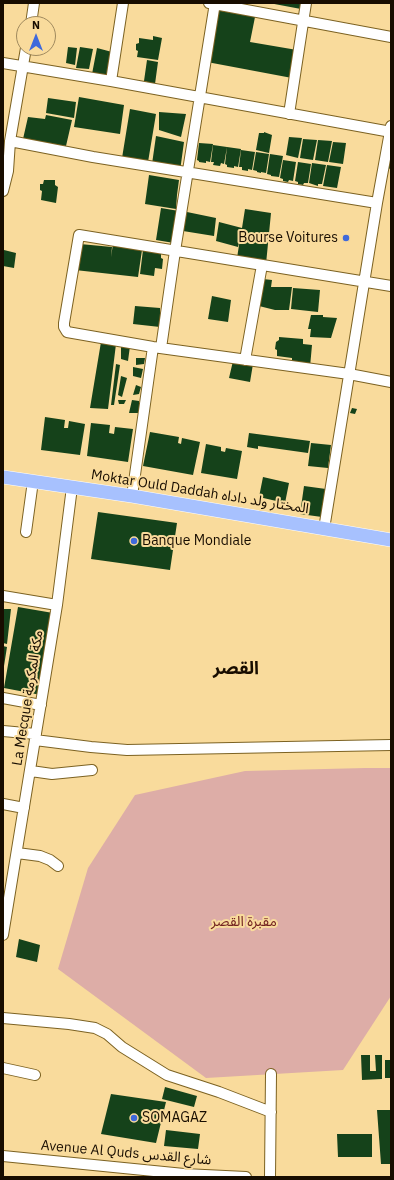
<!DOCTYPE html>
<meta charset="utf-8">
<style>
body{margin:0}
#map{position:relative;width:394px;height:1180px;overflow:hidden;background:#f9db9c;font-family:"IBM Plex Sans",sans-serif}
canvas{display:block}
.frame{position:absolute;inset:0;border:4px solid #180d00;pointer-events:none}
.north{position:absolute;left:16px;top:16px;width:40px;height:40px;box-sizing:border-box;background:#f9db9c;border:1px solid #9f895e;border-radius:50%;rotate:0deg;font-size:11px;font-weight:700;line-height:16px;text-align:center;color:#180d00}
.north::after{content:'';display:block;margin:auto;width:14px;height:18px;background:#3f69db;clip-path:polygon(50% 0,100% 100%,50% 72%,0 100%)}
</style>
<div id="map">
<canvas width="394" height="1180"></canvas>
<div class="frame"></div>
<div class="north">N</div>
</div>
<script>
const g = document.querySelector('canvas').getContext('2d');
g.lineJoin = 'round';
function fillPath(path, color) { g.fillStyle = color; g.fill(path, 'evenodd'); }
const poly = rows => new Path2D(rows.map(r => 'M' + r).join(''));
function stroke(path, color, width, dash) { g.strokeStyle = color; g.lineWidth = width; g.lineCap = dash ? 'butt' : 'round'; g.setLineDash(dash || []); g.stroke(path); }
function write(font, color, halo, rows, align = 'center') {
  g.font = font + ' "IBM Plex Sans","Noto Sans Arabic",sans-serif'; g.lineWidth = 4; g.setLineDash([]); g.textBaseline = 'middle'; g.strokeStyle = halo; g.fillStyle = color; for (const [text, x, y, turn = 0] of rows) {
    g.save(); g.translate(x, y); g.rotate((+turn || 0) * Math.PI / 180); g.textAlign = isNaN(turn) ? turn : align; if (halo) g.strokeText(text, 0, 0); g.fillText(text, 0, 0); g.restore();
  }
}
const green = poly([
 [365,768,391,768,391,996,343,1070,206,1078,58,969,88,868,135,795,245,771]
]);
const building = poly([
 [269,3,302,3,301,9],
 [216,10,255,17,250,42,297,50,292,78,207,62],
 [153,36,162,38,158,60,137,57,138,51,136,50,136,44,139,43,139,38,153,40],
 [68,47,77,48,75,65,66,63],
 [80,47,93,49,89,69,76,68],
 [97,48,112,52,107,79,92,74],
 [147,60,158,62,155,84,144,81],
 [79,97,124,105,120,134,74,127],
 [48,98,76,102,74,118,46,113],
 [130,109,156,114,148,162,122,158],
 [159,112,186,114,181,137,159,130],
 [46,115,72,120,66,146,23,139,28,117,45,119],
 [264,132,272,135,269,153,256,150,259,133,264,133],
 [156,136,184,142,180,171,152,164],
 [289,137,302,138,298,158,286,155],
 [303,139,317,140,313,160,300,158],
 [318,140,332,141,328,162,315,160],
 [333,142,346,143,343,164,329,162],
 [199,143,213,144,210,162,206,161,206,163,199,162,199,161,197,160],
 [213,145,227,147,224,164,221,163,220,166,213,165,214,162,211,162],
 [227,147,241,149,238,167,234,166,234,168,227,167,227,165,225,164],
 [241,150,255,152,252,170,248,169,248,171,242,170,242,167,239,167],
 [391,151,391,169,387,168],
 [256,152,269,154,266,173,261,172,261,173,257,172,257,171,253,170],
 [270,154,283,156,279,177,271,176,271,175,267,174],
 [283,160,296,162,293,181,289,180,288,182,283,181,283,179,280,178],
 [298,162,311,164,308,183,304,183,303,185,298,184,298,182,295,181],
 [312,163,326,165,322,184,318,184,318,186,309,183],
 [327,165,341,167,337,188,323,186],
 [149,175,179,180,177,195,176,209,145,204],
 [44,180,55,180,55,185,58,187,56,203,41,200,42,191,40,190,40,184,43,184],
 [161,208,179,211,174,243,156,240],
 [245,209,271,213,266,264,237,258,240,239,238,247,216,241,219,222,242,228],
 [187,212,216,218,214,236,183,231],
 [80,244,112,247,111,257,113,244,142,250,138,277,75,270],
 [4,250,16,253,14,268,3,266],
 [143,250,161,253,161,258,163,259,162,269,155,268,154,276,140,274],
 [263,279,272,280,271,287,292,287,289,310,275,310,259,306],
 [293,288,320,290,318,312,291,309],
 [212,296,231,300,228,322,208,319],
 [135,306,160,308,160,327,133,324],
 [311,315,323,315,323,317,337,318,331,338,310,337,311,329,308,329],
 [279,337,303,339,303,344,312,345,310,367,299,365,300,362,292,362,292,358,277,356,277,350,275,349,276,342,279,340],
 [101,342,116,344,108,409,90,408],
 [121,344,130,346,128,361,121,359],
 [136,358,145,358,144,364,136,365],
 [233,361,253,364,250,382,229,378],
 [116,364,120,365,114,405,111,405],
 [133,367,143,369,141,378,133,376],
 [121,376,127,378,122,397,118,395],
 [136,385,141,387,139,394,133,395],
 [118,400,126,400,124,404,119,404],
 [132,400,139,401,139,413,129,413],
 [352,408,357,409,355,414,350,413],
 [45,417,65,420,64,428,68,428,69,421,85,424,80,455,41,450],
 [91,423,110,425,109,433,114,434,115,427,133,429,128,462,87,456],
 [150,432,179,437,178,443,181,444,182,438,200,442,193,475,143,466],
 [249,433,310,441,308,453,258,446,258,449,247,447],
 [311,443,331,445,328,468,308,466],
 [206,444,221,447,221,451,225,452,226,448,242,451,237,479,201,473],
 [263,477,289,483,285,503,259,497],
 [304,486,326,489,322,517,300,514],
 [98,512,177,523,170,570,91,559],
 [18,607,53,613,41,695,4,688],
 [3,609,11,609,7,644,3,643],
 [3,646,7,647,4,666,3,666],
 [19,939,40,945,37,962,16,957],
 [361,1055,370,1055,370,1071,376,1071,375,1055,382,1055,382,1079,362,1080],
 [385,1060,391,1060,391,1078,385,1078],
 [165,1087,197,1096,194,1107,162,1099],
 [111,1094,166,1102,156,1143,101,1134],
 [377,1110,391,1110,391,1164,381,1164],
 [166,1130,200,1134,198,1149,164,1146],
 [337,1134,372,1134,372,1157,338,1157]
]);
const minor = poly([
 [209,3,391,37],
 [31,24,34,3],
 [3,63,111,81,391,132],
 [111,81,123,3],
 [289,114,306,3],
 [10,141,93,157,377,203],
 [3,191,8,171,10,141,26,48],
 [391,286,79,235,64,323,64,327,67,332,153,347,349,374,391,382],
 [161,348,175,251,215,3],
 [245,360,262,265],
 [132,496,153,347],
 [324,529,377,203,391,126],
 [26,532,33,481],
 [3,596,57,605],
 [3,698,41,705],
 [3,731,36,734],
 [35,740,91,747,127,750,391,745],
 [31,771,52,774,92,770],
 [3,804,24,808],
 [17,853,40,856,50,860,58,866],
 [3,935,57,605,72,487],
 [3,1018,69,1024,95,1028,107,1034,122,1047,167,1075,219,1092,271,1112],
 [3,1068,35,1075],
 [3,1156,184,1174,246,1177],
 [270,1177,271,1074]
]);
const major = poly([
 [3,477,132,496,391,540]
]);
const markers = [
 [346,238,4,"#3f69db"],
 [134,541,4,"#3f69db"],
 [134,1118,4,"#3f69db"]
];
const poiNames = [
 ["Bourse Voitures",338,238,"right"],
 ["Banque Mondiale",142,541],
 ["SOMAGAZ",142,1118]
];
const streetNames = [
 ["Moktar Ould Daddah المختار ولد داداه",200,492,9],
 ["La Mecque مكة المكرمة",28,698,-81],
 ["Avenue Al Quds شارع القدس",126,1153,5]
];
const parkNames = [
 ["مقبرة القصر",244,922]
];
const districtNames = [
 ["القصر",236,669]
];
fillPath(green, '#ddada7');
fillPath(building, '#15421a');
stroke(minor, '#7c6222', 12);
stroke(major, '#fff', 14);
stroke(minor, '#fff', 10);
stroke(major, '#a7c1fe', 13);
for (const [x, y, r, color] of markers) { const dot = new Path2D(); dot.arc(x, y, r, 0, 2 * Math.PI); g.fillStyle = color; g.fill(dot); stroke(dot, '#f9db9c', 1.5); }
write('14px', '#180d00', '#f9db9c', poiNames, 'left');
write('14px', '#180d00', '#f9db9c', streetNames);
write('14px', '#732321', '#f9db9c', parkNames);
write('bold 18px', '#180d00', '#f9db9c', districtNames);
</script>
